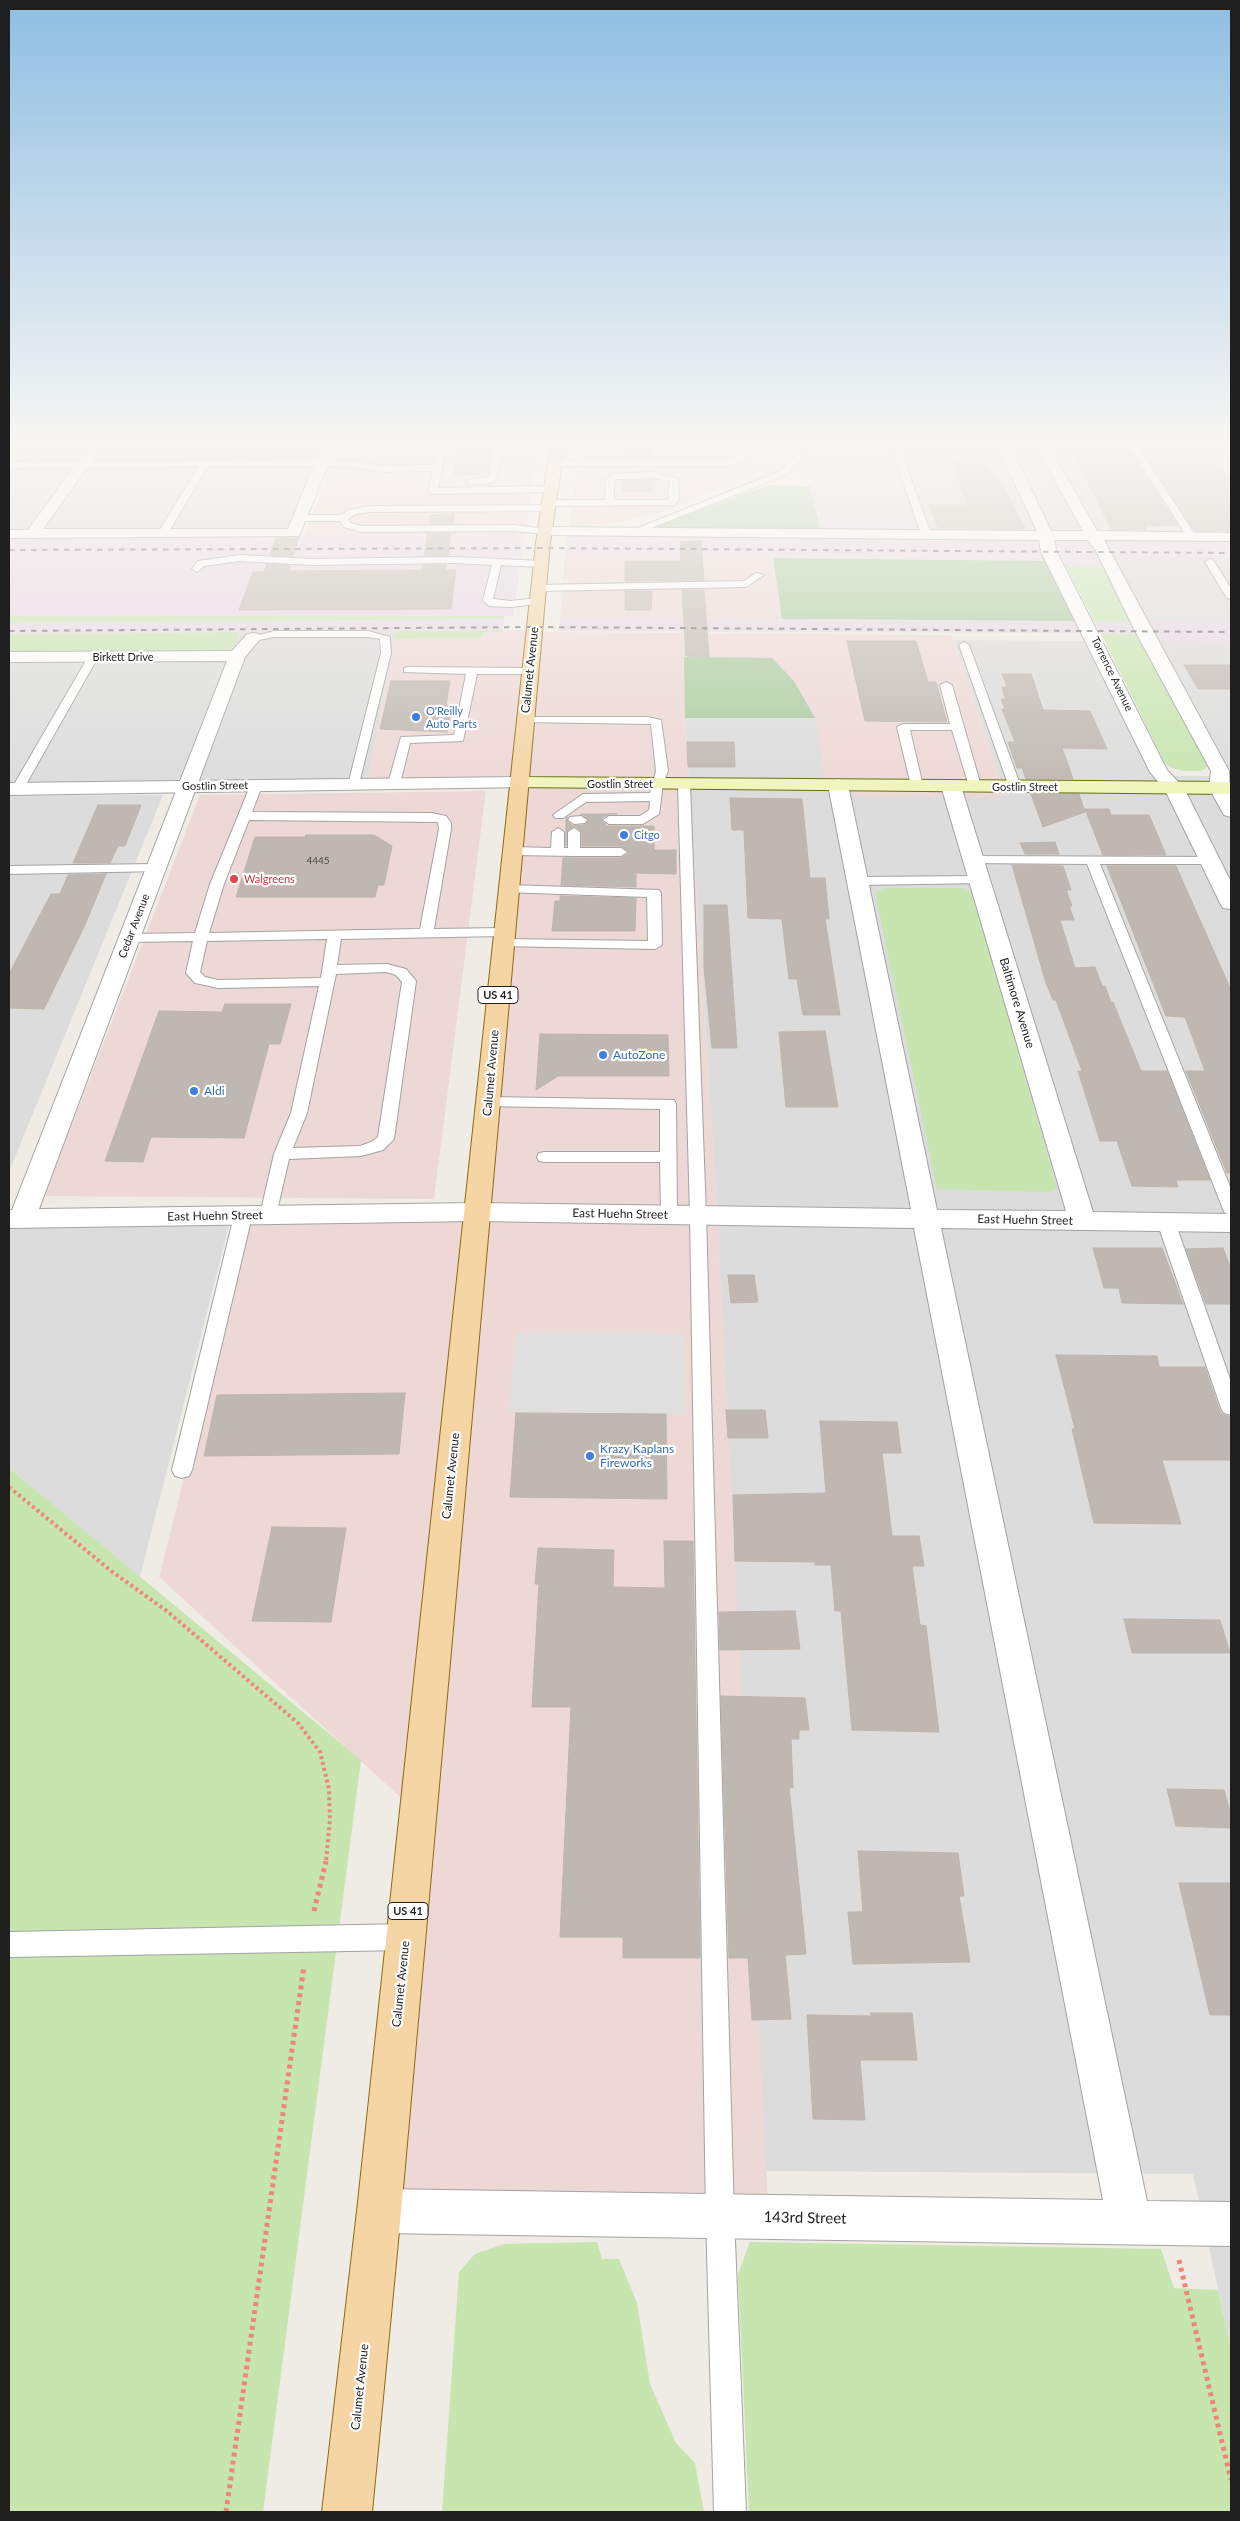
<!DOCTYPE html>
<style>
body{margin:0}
#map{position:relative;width:1240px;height:2521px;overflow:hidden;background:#efece5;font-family:Lato,sans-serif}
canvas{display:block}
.frame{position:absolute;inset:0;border:10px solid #1f1f1f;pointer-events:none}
</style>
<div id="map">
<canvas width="1240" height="2521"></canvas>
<div class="frame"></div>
</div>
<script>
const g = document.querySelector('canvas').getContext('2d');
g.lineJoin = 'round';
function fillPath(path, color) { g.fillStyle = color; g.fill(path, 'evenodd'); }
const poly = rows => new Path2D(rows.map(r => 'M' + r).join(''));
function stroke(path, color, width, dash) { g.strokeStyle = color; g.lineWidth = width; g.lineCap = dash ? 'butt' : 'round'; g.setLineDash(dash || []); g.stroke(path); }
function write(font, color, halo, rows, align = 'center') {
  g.font = font + ' Lato,sans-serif'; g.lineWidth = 4.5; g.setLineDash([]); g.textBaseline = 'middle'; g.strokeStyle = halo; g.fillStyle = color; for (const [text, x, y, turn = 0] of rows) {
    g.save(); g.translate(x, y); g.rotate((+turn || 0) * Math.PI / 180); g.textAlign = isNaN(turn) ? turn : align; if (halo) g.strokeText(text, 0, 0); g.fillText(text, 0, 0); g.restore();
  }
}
const residential = poly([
 [9,441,331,441,294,533,9,535],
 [888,441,1231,441,1231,532,920,530],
 [1113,558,1231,558,1231,772,1160,641],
 [396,631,368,782,9,784,9,653,224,651,235,646,239,632],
 [953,640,1088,641,1152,776,1231,776,1231,2348,1193,2174,764,2171,717,1211,685,718,815,718,1006,796],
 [163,795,9,1172,9,796],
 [9,1225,229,1225,140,1577,9,1468]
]);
const commercial = poly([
 [340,441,540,441,525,535,304,536],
 [587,441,762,441,761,454,752,471,733,483,662,512,624,521,569,528,576,479,584,445],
 [565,556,773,558,782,619,560,618],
 [528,630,514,781,368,782,396,631],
 [540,632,951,635,1006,797,828,796,815,718,685,718,717,1211,768,2203,393,2196],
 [486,791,434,1199,44,1196,200,795],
 [468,1218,409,1805,159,1577,249,1221]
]);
const industrial = poly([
 [800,441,888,441,920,530,820,529],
 [693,534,1034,538,1048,561,565,556,567,535],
 [525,535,513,616,9,616,9,538],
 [1102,538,1231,540,1231,558,1113,558],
 [1055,539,1089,540,1095,545,1104,567,1066,566],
 [560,618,1075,621,1083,633,559,631],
 [504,619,502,630,9,634,9,623],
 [1094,621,1134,621,1140,634,1101,634],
 [1149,622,1231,623,1231,643,1160,641]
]);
const grass = poly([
 [1066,566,1104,567,1134,621,1094,621],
 [9,616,505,616,504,619,9,623],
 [502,630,503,632,484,632,482,638,394,639,396,631],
 [239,632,235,646,224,651,9,653,9,634],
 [1101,634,1140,634,1209,762,1206,768,1201,771,1184,771,1172,768,1165,763],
 [884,888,963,888,973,894,1057,1189,1047,1192,937,1189,875,893],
 [9,1468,361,1760,263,2512,9,2512],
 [597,2242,602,2259,619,2259,637,2303,650,2384,676,2443,695,2463,704,2512,442,2512,459,2272,475,2254,504,2244],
 [750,2242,1161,2249,1174,2288,1218,2290,1231,2348,1231,2512,749,2512,738,2274]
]);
const forest = poly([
 [769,485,810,486,820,529,648,529],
 [773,558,1048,561,1075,621,782,619],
 [684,657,772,658,794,681,815,718,685,718]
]);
const parking = poly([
 [516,1332,684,1333,686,1414,509,1412]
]);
const building = poly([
 [1112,442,1124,442,1178,526,1144,525,1146,530,1111,529,1070,445,1114,445,1112,442],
 [1137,442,1204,442,1231,480,1231,531,1197,531,1191,526,1137,442],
 [459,447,494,447,487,475,453,475,459,447],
 [624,448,652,448,652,458,624,458,624,448],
 [953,463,988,464,994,477,999,477,1025,529,938,528,929,505,967,505,953,463],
 [652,480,652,492,623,491,623,481,652,480],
 [454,514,453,524,429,524,430,515,454,514],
 [428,533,451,533,448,555,424,556,428,533],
 [276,538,299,538,293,556,270,555,276,538],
 [701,541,704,580,625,581,625,561,681,561,680,542,701,541],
 [267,564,290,566,288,571,422,570,423,565,446,565,445,570,456,570,451,609,239,610,253,572,264,572,267,564],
 [682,590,704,590,709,657,686,656,682,590],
 [625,591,652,591,651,610,625,610,625,591],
 [847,641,916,641,928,682,936,682,947,722,865,721,847,641],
 [1184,665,1231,665,1231,689,1198,689,1184,665],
 [1002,674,1031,674,1043,710,1090,711,1107,749,1062,748,1073,779,1026,779,1022,768,1017,768,1008,742,1015,742,1002,709,1005,709,1001,699,1005,699,1002,687,1007,687,1002,674],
 [391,681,450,681,446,705,452,705,447,732,380,729,391,681],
 [687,742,734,742,735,767,688,767,687,742],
 [1031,794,1079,794,1085,812,1043,827,1031,794],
 [730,798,802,799,810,878,825,878,829,919,825,919,840,1015,803,1015,797,979,789,979,782,919,748,918,744,830,732,830,730,798],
 [98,805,141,805,125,846,118,846,110,863,73,863,98,805],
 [1085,809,1109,809,1111,815,1149,815,1166,855,1103,855,1085,809],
 [581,814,617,814,609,814,602,818,601,821,606,824,604,826,654,826,654,850,676,850,676,874,636,873,636,887,561,885,563,858,621,858,629,853,621,846,582,846,582,832,575,826,566,832,566,846,566,818,568,817,566,820,573,826,585,825,589,820,581,814],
 [306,835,374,835,392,846,384,885,378,885,375,897,236,897,255,837,305,837,306,835],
 [1055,842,1059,854,1025,854,1020,843,1055,842],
 [1012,865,1063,866,1071,890,1066,890,1072,906,1069,906,1074,920,1060,920,1075,968,1095,967,1102,986,1105,986,1111,1002,1113,1002,1141,1071,1167,1071,1210,1180,1176,1180,1178,1187,1132,1186,1117,1141,1100,1141,1078,1071,1082,1071,1056,1000,1053,1000,1046,983,1012,865],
 [1107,866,1176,866,1231,990,1231,1173,1227,1173,1186,1071,1205,1071,1185,1017,1166,1016,1107,866],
 [106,874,84,927,44,1009,9,1008,9,974,51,894,60,894,68,875,106,874],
 [560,896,636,898,635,931,552,931,555,901,560,901,560,896],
 [704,905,727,905,737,1048,712,1048,704,967,704,905],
 [225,1004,291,1004,280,1044,269,1044,244,1138,151,1137,143,1162,105,1161,159,1011,222,1012,225,1004],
 [825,1031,838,1107,786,1107,779,1032,825,1031],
 [540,1034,668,1035,669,1076,558,1076,536,1090,540,1034],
 [1093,1248,1162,1248,1183,1304,1122,1303,1119,1288,1104,1288,1093,1248],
 [1223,1248,1231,1269,1231,1304,1206,1304,1186,1249,1223,1248],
 [728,1275,754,1275,758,1302,731,1303,728,1275],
 [1056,1355,1157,1356,1159,1367,1205,1367,1219,1409,1223,1415,1231,1417,1231,1460,1162,1460,1181,1524,1094,1523,1072,1429,1075,1429,1056,1355],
 [405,1393,399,1454,204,1456,217,1395,405,1393],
 [726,1410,765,1410,768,1438,728,1438,726,1410],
 [516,1413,666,1414,667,1499,510,1497,516,1413],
 [820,1421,897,1422,901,1453,882,1453,892,1536,919,1536,924,1566,912,1566,920,1625,926,1626,939,1732,852,1730,841,1611,835,1611,831,1565,815,1565,815,1562,735,1561,733,1495,826,1493,820,1421],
 [272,1527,346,1528,331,1622,252,1621,272,1527],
 [664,1541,693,1541,700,1958,623,1958,623,1937,560,1937,571,1707,532,1707,539,1584,535,1584,538,1548,614,1550,613,1587,665,1588,664,1541],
 [795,1611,800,1649,720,1650,719,1612,795,1611],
 [1124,1619,1220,1620,1230,1653,1132,1653,1124,1619],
 [721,1696,805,1698,809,1730,799,1730,799,1739,791,1739,793,1788,789,1787,806,1954,785,1955,791,2019,752,2020,748,1958,729,1958,721,1696],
 [1167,1789,1224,1790,1231,1815,1231,1828,1176,1826,1167,1789],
 [858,1851,958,1853,964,1896,959,1896,970,1962,853,1964,848,1912,863,1912,858,1851],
 [1179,1883,1231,1883,1231,2015,1210,2015,1179,1883],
 [871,2013,912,2013,917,2060,860,2060,865,2120,813,2119,807,2015,871,2016,871,2013]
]);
const pathFar1 = poly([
 [9,1487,110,1570,168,1612,298,1723,320,1752,329,1789,330,1820,326,1862]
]);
const path = poly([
 [314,1911,326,1861],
 [1179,2260,1231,2480],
 [226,2512,304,1966]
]);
const service = poly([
 [440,441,448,441,438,488,551,486,555,489,551,492,433,494,429,491,433,471,382,472,355,467,322,466,208,466,168,533,163,536,158,533,199,466,9,468,9,462,322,460,355,461,382,466,434,465,440,441],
 [609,441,700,441,704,444,700,447,606,446,606,442,609,441],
 [736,441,744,441,746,456,743,462,727,466,555,466,551,463,555,460,727,460,738,456,736,441],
 [790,441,798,441,802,459,786,475,636,534,628,532,780,471,794,458,790,441],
 [889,441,897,441,931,534,929,536,921,534,889,441],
 [1126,441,1134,441,1196,536,1194,538,1188,538,1126,441],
 [502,446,509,448,502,452,496,480,488,484,468,484,468,480,489,477,494,450,502,446],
 [653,472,678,479,679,499,674,505,550,506,553,508,548,511,370,512,355,514,348,519,351,523,362,526,514,525,547,529,547,533,544,534,514,531,362,532,344,527,340,521,300,521,295,518,300,515,341,515,349,510,370,506,547,505,544,503,549,500,605,500,606,480,612,474,653,472],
 [653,478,670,481,668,500,614,500,614,481,617,479,653,478],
 [240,555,312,559,455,557,541,561,546,564,541,567,501,565,493,599,511,601,537,598,542,601,537,604,511,607,489,606,483,600,492,565,455,563,312,565,240,561,204,566,197,572,192,569,198,561,240,555],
 [1210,559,1213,560,1231,588,1231,599,1227,598,1205,562,1210,559],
 [756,573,764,575,746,587,538,591,533,588,538,585,744,581,756,573],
 [274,631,368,631,390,637,391,653,358,788,350,788,348,785,381,653,380,639,368,637,274,637,253,641,248,638,274,631],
 [964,642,969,645,1021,787,1019,790,1011,790,1009,787,959,645,964,642],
 [93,654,98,657,24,788,22,791,14,791,12,788,88,657,93,654],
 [408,667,530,668,535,671,530,674,477,674,463,741,410,743,400,784,394,788,388,784,401,737,454,735,466,674,404,672,404,668,408,667],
 [946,682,952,685,981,786,979,789,975,790,969,786,952,730,910,730,923,786,917,790,911,786,897,727,903,724,950,724,940,685,946,682],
 [525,717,648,717,661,720,668,771,663,784,659,814,643,824,609,824,603,820,609,816,640,816,649,810,650,801,586,802,563,818,555,818,553,815,583,794,650,793,656,771,651,724,521,722,521,718,525,717],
 [684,780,690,784,706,1215,734,2216,746,2512,714,2512,706,2216,690,1215,678,784,684,780],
 [256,782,262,786,252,812,432,813,446,816,451,823,451,829,434,929,504,928,511,932,504,936,341,939,337,965,387,964,406,969,416,981,394,1139,383,1150,361,1156,289,1159,276,1215,274,1219,268,1221,262,1219,260,1215,274,1154,291,1113,319,986,218,988,200,984,195,983,186,973,193,941,129,942,122,938,129,934,195,933,210,884,238,816,250,786,256,782],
 [249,820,438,822,439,829,420,929,209,933,224,884,249,820],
 [327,939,321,978,218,980,205,977,200,972,207,941,327,939],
 [386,972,396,975,402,982,378,1137,371,1142,360,1146,293,1148,307,1113,336,974,386,972],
 [581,816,587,820,585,823,574,824,568,820,570,817,581,816],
 [558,828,564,832,564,848,568,848,568,832,574,828,580,832,580,848,621,848,627,852,621,856,574,856,513,855,507,851,513,847,551,848,552,832,558,828],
 [973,856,1215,857,1217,860,1215,863,1210,864,1100,864,1231,1189,1231,1215,1225,1213,1223,1209,1087,864,968,863,966,860,968,857,973,856],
 [156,864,163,868,161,871,9,874,9,866,156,864],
 [980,876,987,880,985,883,858,885,851,881,858,877,980,876],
 [509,885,659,890,661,893,662,945,655,949,498,946,496,943,503,939,648,941,647,897,504,892,502,889,509,885],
 [488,1097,674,1100,676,1104,677,1215,675,1219,669,1221,663,1219,661,1215,660,1162,545,1162,539,1161,537,1157,539,1153,545,1152,660,1152,660,1109,482,1106,480,1102,488,1097],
 [243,1210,249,1212,252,1216,192,1470,189,1476,182,1478,175,1476,172,1470,234,1216,237,1212,243,1210],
 [1166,1216,1172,1218,1175,1222,1231,1382,1231,1415,1224,1413,1221,1408,1157,1222,1160,1218,1166,1216],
 [406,1924,415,1928,419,1937,415,1946,406,1950,9,1957,9,1932,406,1924]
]);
const minor = poly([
 [93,441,106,441,43,529,288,529,324,441,338,441,299,536,9,538,9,530,28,530,93,441],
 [995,441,1008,441,1051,531,1083,531,1033,441,1046,441,1097,531,1231,533,1231,541,1104,540,1229,771,1231,817,1224,815,1209,788,1211,771,1135,631,1095,549,1088,540,1054,540,1057,552,1167,770,1184,788,1231,882,1231,909,1223,908,1220,903,1165,790,1150,772,1041,552,1039,540,544,535,537,531,544,527,1037,531,995,441],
 [1221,441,1231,441,1231,450,1226,449,1221,441],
 [253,633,259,634,261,638,245,657,39,1209,477,1203,911,1209,828,785,831,781,838,779,845,781,848,785,937,1210,1066,1211,941,786,944,782,951,780,958,782,961,786,1093,1212,1231,1214,1231,1232,941,1228,1147,2201,1231,2202,1231,2246,379,2233,363,2227,357,2211,363,2195,379,2189,1103,2200,914,1228,477,1221,9,1228,9,1210,12,1210,227,661,9,662,9,652,232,651,247,634,253,633]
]);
const tertiary = poly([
 [519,777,526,779,529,783,526,787,9,795,9,783,519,777]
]);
const secondary = poly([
 [519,777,1231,782,1231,794,512,787,509,783,512,779,519,777]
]);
const primary = poly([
 [551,441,565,441,550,543,401,2211,372,2512,322,2512,357,2211,536,543,551,441]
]);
const rail = poly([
 [9,550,542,548,1231,553],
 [9,631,535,627,1231,632]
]);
const markers = [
 [416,717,5,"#3f7fe0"],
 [624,835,5,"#3f7fe0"],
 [234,879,5,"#e0444e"],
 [603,1055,5,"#3f7fe0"],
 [194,1091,5,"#3f7fe0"],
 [590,1456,5,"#3f7fe0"]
];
const numberNames = [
 ["4445",318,861]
];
const farStreetnames = [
 ["Birkett Drive",123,657],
 ["Torrence Avenue",1112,674,64],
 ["Gostlin Street",620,784],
 ["Gostlin Street",215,786,-1],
 ["Gostlin Street",1025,787],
 ["Cedar Avenue",134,926,-69]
];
const farShopnames = [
 ["O'Reilly",426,711],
 ["Auto Parts",426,724],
 ["Citgo",634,835]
];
const farHealthnames = [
 ["Walgreens",244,879]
];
const shields = [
 [498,995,40],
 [408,1911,40]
];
const shieldNames = [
 ["US 41",498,995],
 ["US 41",408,1911]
];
const streetNames = [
 ["Calumet Avenue",530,670,-84],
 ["Baltimore Avenue",1017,1003,73],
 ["Calumet Avenue",491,1073,-85],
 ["East Huehn Street",620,1214,1],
 ["East Huehn Street",215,1216,-1],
 ["East Huehn Street",1025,1220,1],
 ["Calumet Avenue",451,1476,-84],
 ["Calumet Avenue",401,1984,-84],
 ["Calumet Avenue",360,2387,-84]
];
const shopNames = [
 ["AutoZone",613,1055],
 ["Aldi",204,1091],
 ["Krazy Kaplans",600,1449],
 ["Fireworks",600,1463]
];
const nearStreetnames = [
 ["143rd Street",805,2218,1]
];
fillPath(residential, '#dcdcdc');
fillPath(commercial, '#eed8d6');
fillPath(industrial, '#e7d8e4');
fillPath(grass, '#c7e5af');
fillPath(forest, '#a9cb9d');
fillPath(parking, '#dfdfdf');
fillPath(building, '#bfb8b2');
stroke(building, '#bfb4a9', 1);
stroke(service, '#a3a3a3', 2);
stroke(minor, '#a3a3a3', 2);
stroke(tertiary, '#a3a3a3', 2);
stroke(secondary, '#606e0d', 2);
stroke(primary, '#8e680b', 2);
stroke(pathFar1, '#ef8776', 4, [3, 3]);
stroke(path, '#ef8776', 5, [4, 4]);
fillPath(service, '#fff');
fillPath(minor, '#fff');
fillPath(tertiary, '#fff');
fillPath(secondary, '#f0f5bd');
fillPath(primary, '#f5d5a4');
stroke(rail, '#6d6d6d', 2, [5.5, 5.5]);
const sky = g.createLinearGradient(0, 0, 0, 794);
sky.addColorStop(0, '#8fbee2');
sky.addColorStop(0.56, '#f8f6f3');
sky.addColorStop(1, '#f8f6f300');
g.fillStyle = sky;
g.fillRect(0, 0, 1240, 794);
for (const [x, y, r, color] of markers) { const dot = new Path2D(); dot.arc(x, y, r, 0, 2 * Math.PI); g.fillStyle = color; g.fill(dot); stroke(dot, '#fff', 2); }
write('10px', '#474544', null, numberNames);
write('11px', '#1f1f1f', '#fff', farStreetnames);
write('11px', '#366cbe', '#fff', farShopnames, 'left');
write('11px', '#be3a42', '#fff', farHealthnames, 'left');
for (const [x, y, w] of shields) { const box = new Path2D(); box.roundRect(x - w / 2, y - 8.5, w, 17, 4); g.fillStyle = '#fff'; g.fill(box); stroke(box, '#1f1f1f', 1); }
write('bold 11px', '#1f1f1f', null, shieldNames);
write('12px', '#1f1f1f', '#fff', streetNames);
write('12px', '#366cbe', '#fff', shopNames, 'left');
write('15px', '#1f1f1f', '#fff', nearStreetnames);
</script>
